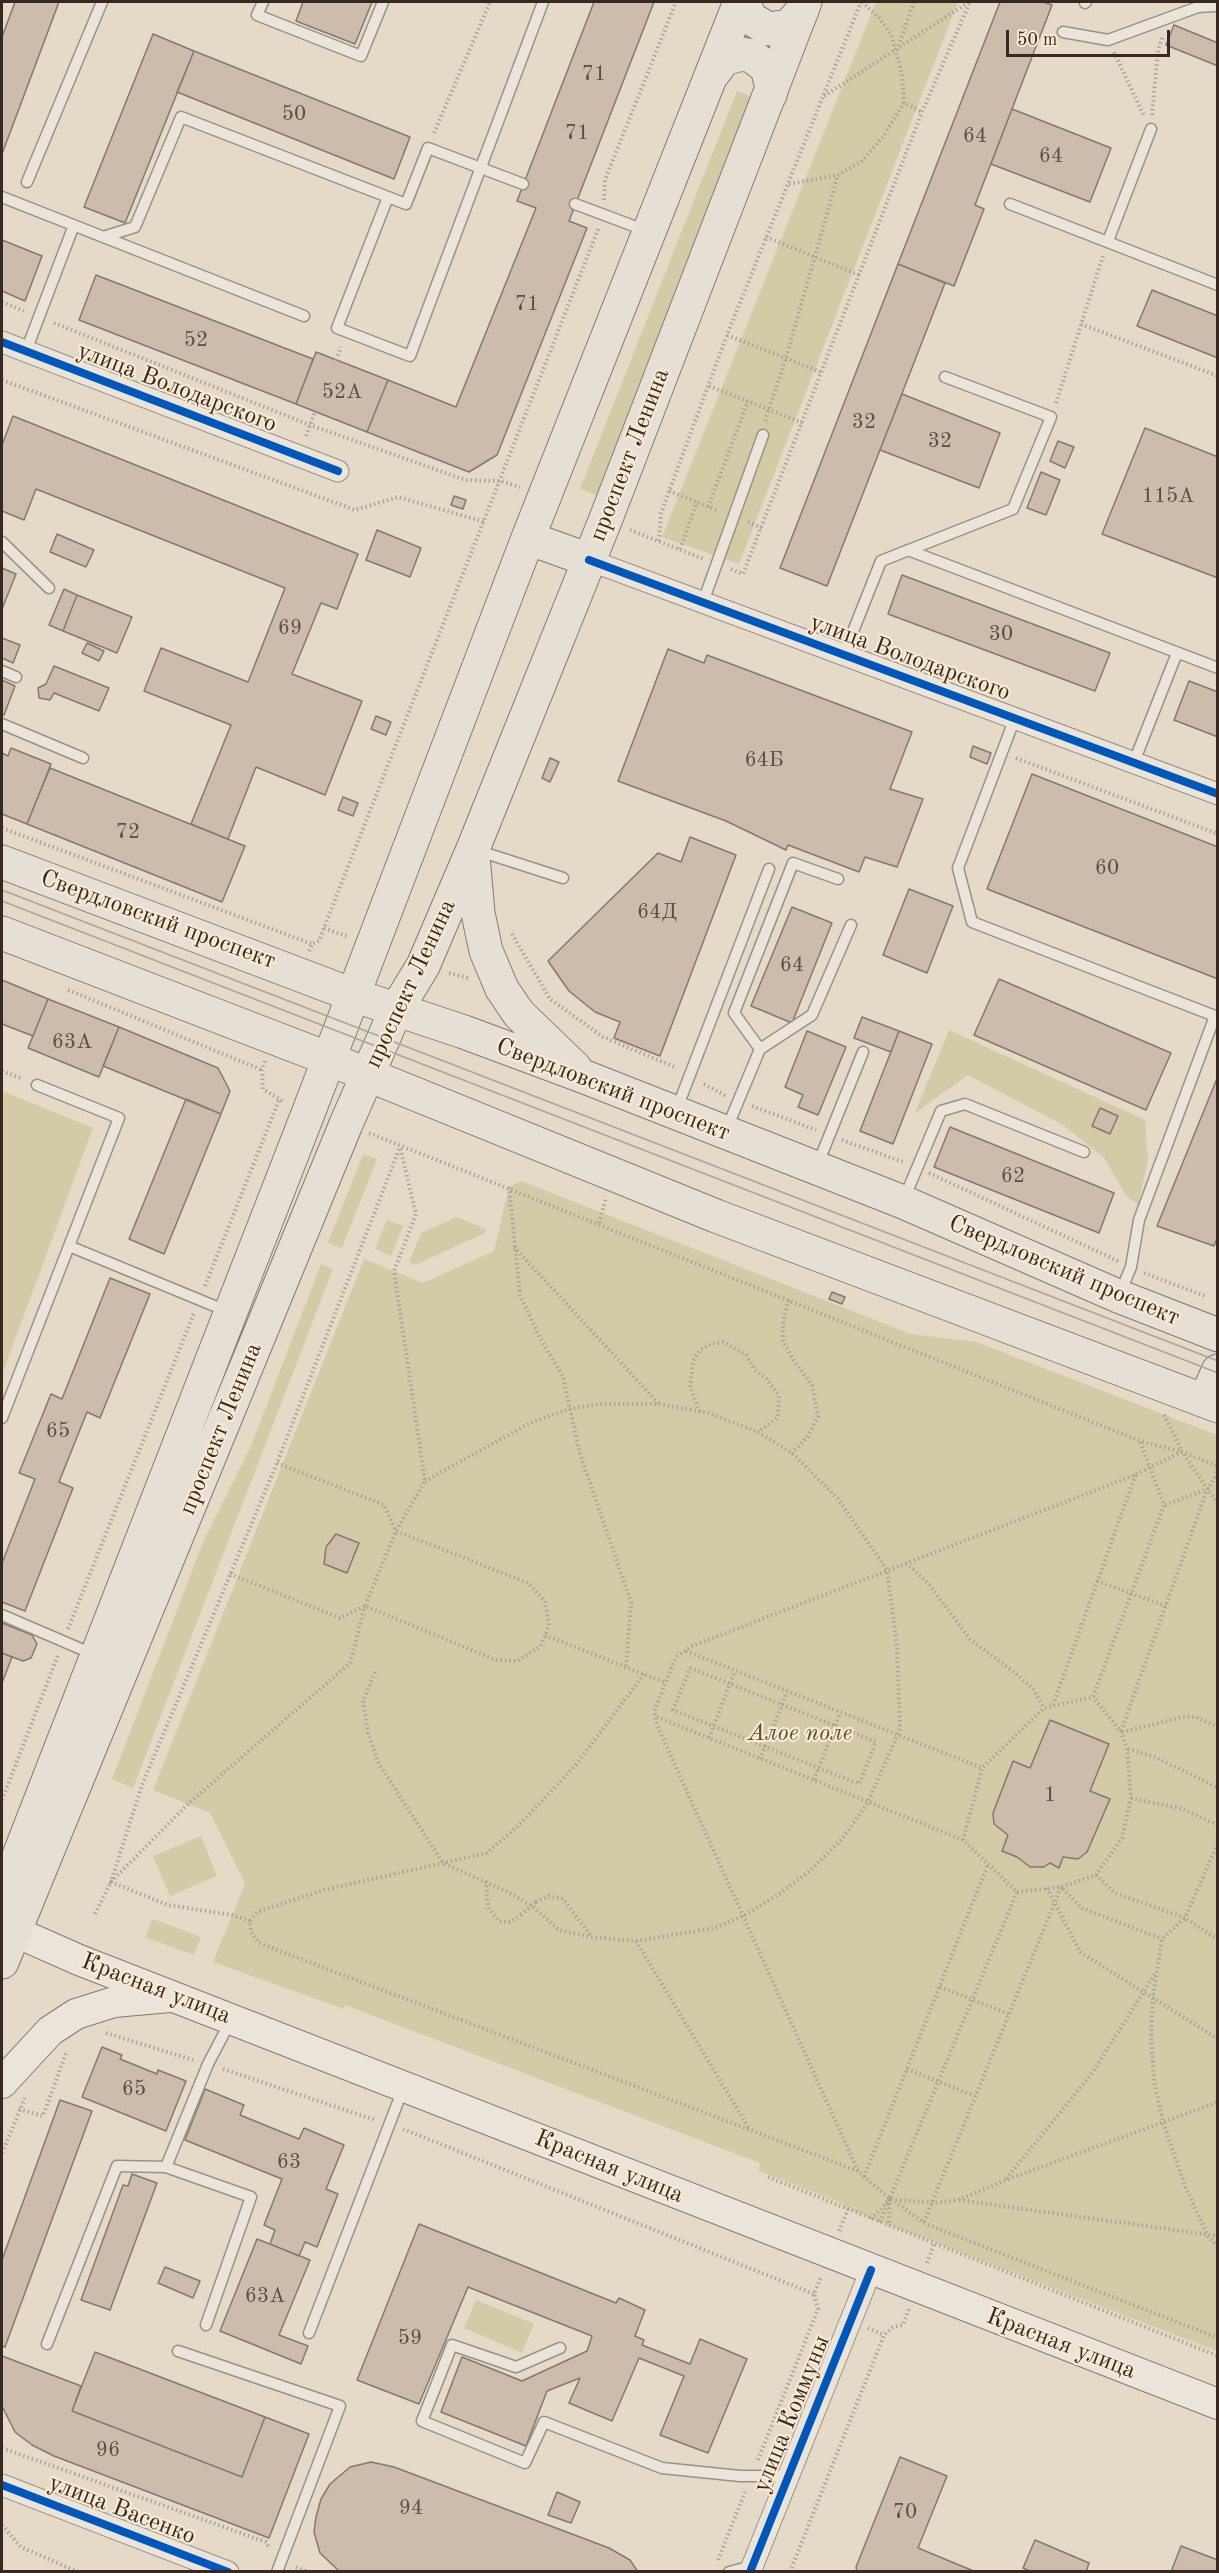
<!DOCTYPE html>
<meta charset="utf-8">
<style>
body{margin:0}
#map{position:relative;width:1219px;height:2573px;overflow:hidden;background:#e5dac7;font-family:"Old Standard TT",serif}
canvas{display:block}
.frame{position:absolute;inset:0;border:3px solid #372921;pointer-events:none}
.scale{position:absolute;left:1006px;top:30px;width:164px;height:27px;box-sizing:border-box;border:3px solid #372921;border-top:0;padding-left:8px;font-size:18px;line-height:21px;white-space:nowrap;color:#372921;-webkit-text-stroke:4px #f7e9d2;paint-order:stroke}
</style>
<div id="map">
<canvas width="1219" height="2573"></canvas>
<div class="frame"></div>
<div class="scale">50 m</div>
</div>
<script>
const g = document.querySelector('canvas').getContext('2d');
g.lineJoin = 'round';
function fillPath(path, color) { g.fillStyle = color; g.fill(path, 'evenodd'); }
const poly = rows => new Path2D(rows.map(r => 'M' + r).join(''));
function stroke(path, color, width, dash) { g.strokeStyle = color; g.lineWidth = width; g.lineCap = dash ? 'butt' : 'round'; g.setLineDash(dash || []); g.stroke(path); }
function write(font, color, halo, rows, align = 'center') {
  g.font = font + ' "Old Standard TT",serif'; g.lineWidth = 4.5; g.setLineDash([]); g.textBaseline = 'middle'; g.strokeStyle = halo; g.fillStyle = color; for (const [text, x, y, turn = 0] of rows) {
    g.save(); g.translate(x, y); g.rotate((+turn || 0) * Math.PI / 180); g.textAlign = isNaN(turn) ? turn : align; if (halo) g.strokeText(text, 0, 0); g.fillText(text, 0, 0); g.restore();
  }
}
const green = poly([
 [876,2,958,2,739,564,662,537],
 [737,91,754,97,598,496,580,489],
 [949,1030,1145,1120,1148,1160,1138,1205,1126,1195,1104,1158,1063,1125,968,1075,915,1113],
 [2,1091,93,1128,2,1375],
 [363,1154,377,1159,342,1248,328,1243],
 [521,1181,911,1334,976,1342,1217,1435,1217,2351,848,2209,843,2207,844,2204,759,2171,760,2163,345,2005,344,2009,213,1962,245,1884,210,1813,153,1790,364,1259,423,1283,494,1251,509,1187],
 [457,1217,486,1229,485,1233,415,1265,409,1262,421,1233],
 [387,1220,403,1226,391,1256,375,1249],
 [321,1264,333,1269,133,1788,112,1779,204,1540,251,1446],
 [201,1836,217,1876,170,1896,153,1856],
 [153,1919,201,1937,194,1955,145,1937],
 [476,2300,534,2324,522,2353,464,2328]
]);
const building = poly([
 [15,2,59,2,2,154,2,37,15,2],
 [303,2,372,2,355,44,296,21,303,2],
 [594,2,654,2,569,221,587,228,497,455,469,472,367,432,388,380,456,407,536,208,517,201,594,2],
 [1000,2,1043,2,1052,5,975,205,984,209,954,286,898,264,1000,2],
 [1174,25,1218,43,1218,66,1166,45,1174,25],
 [153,34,194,51,125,223,84,207,153,34],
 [194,51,410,137,394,179,177,92,194,51],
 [1012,109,1111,148,1090,202,991,164,1012,109],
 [2,240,42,256,25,301,2,291,2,240],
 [898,264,945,283,827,586,780,568,898,264],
 [96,275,313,359,296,404,79,320,96,275],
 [1152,290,1218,316,1218,358,1137,326,1152,290],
 [316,352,388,380,367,432,296,404,316,352],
 [902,394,1000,433,979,488,880,450,902,394],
 [13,416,358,554,337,609,321,603,292,674,362,701,325,795,256,767,228,839,191,824,231,725,144,691,161,648,248,682,285,588,36,489,24,520,2,511,2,445,13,416],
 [1145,428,1218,457,1218,578,1102,534,1145,428],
 [1058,441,1074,447,1065,468,1050,461,1058,441],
 [1041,472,1060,480,1046,515,1027,508,1041,472],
 [454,496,466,500,463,509,451,505,454,496],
 [377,530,421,548,410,577,366,560,377,530],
 [57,534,94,550,86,567,50,552,57,534],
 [2,568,16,574,2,609,2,568],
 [902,575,1110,653,1095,691,888,614,902,575],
 [64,589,77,595,63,631,49,625,64,589],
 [77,595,132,617,117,653,63,631,77,595],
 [2,638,20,645,13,663,2,658,2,638],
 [87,643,104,651,99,661,82,653,87,643],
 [668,649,704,663,707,655,912,732,890,789,923,799,897,867,865,857,859,872,788,845,786,850,726,821,618,781,668,649],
 [54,666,109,688,99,711,54,693,50,700,39,698,38,688,46,684,54,666],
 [2,680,15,686,4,715,2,714,2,680],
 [1189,681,1218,692,1218,737,1174,720,1189,681],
 [376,716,391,722,386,735,371,729,376,716],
 [973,746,991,753,987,764,970,757,973,746],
 [11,748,51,764,27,824,2,814,2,753,8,756,11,748],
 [550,758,559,762,550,782,542,778,550,758],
 [50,768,245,846,222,902,27,824,50,768],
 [1032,774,1218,847,1218,979,987,889,1032,774],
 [343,797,358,803,353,816,338,810,343,797],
 [690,837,736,855,660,1056,614,1038,620,1022,595,1012,569,991,548,961,658,853,681,862,690,837],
 [909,889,953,906,927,973,883,955,909,889],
 [792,907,832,923,792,1023,751,1006,792,907],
 [999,979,1171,1053,1146,1110,974,1035,999,979],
 [2,980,48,999,33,1036,2,1024,2,980],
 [48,999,119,1027,99,1077,28,1048,48,999],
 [862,1017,899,1031,891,1052,854,1038,862,1017],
 [119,1027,218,1068,230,1091,221,1114,103,1066,119,1027],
 [807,1031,846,1047,818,1115,798,1107,803,1095,785,1087,807,1031],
 [899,1031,932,1044,893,1144,860,1131,899,1031],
 [1218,1076,1218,1236,1214,1246,1157,1226,1218,1076],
 [186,1099,221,1114,164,1254,129,1239,186,1099],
 [1100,1108,1118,1116,1110,1134,1092,1126,1100,1108],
 [950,1127,1114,1193,1099,1233,934,1167,950,1127],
 [110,1278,150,1294,100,1418,87,1412,59,1482,73,1488,25,1611,2,1602,2,1563,35,1479,19,1473,51,1394,62,1399,110,1278],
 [832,1292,845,1297,842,1304,829,1299,832,1292],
 [336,1534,359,1543,347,1573,324,1564,326,1547,336,1534],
 [2,1623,32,1635,37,1644,31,1658,23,1661,2,1653,2,1623],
 [2,1653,12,1657,2,1683,2,1653],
 [1050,1720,1109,1744,1090,1791,1110,1799,1087,1852,1078,1859,1063,1857,1059,1868,1050,1863,1044,1867,1030,1867,1017,1857,1002,1851,1008,1835,994,1824,993,1813,1013,1761,1030,1768,1050,1720],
 [102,2047,122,2055,120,2059,157,2074,158,2070,186,2081,166,2131,82,2097,102,2047],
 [205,2089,244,2105,240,2115,299,2139,304,2128,344,2145,326,2189,338,2194,317,2247,305,2242,299,2256,270,2244,275,2230,264,2225,282,2179,185,2140,205,2089],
 [60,2100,92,2111,5,2347,2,2346,2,2260,60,2100],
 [132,2174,157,2183,110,2310,81,2300,123,2185,128,2186,132,2174],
 [419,2224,616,2303,619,2298,645,2310,635,2336,644,2340,642,2345,690,2364,700,2339,747,2359,708,2453,660,2435,684,2376,639,2358,612,2421,569,2403,580,2378,547,2391,526,2446,441,2412,462,2357,522,2381,587,2351,592,2336,468,2287,419,2404,357,2380,419,2224],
 [257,2239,310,2260,279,2335,308,2346,301,2364,220,2331,257,2239],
 [165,2267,200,2281,193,2298,158,2283,165,2267],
 [95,2352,265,2417,242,2477,72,2411,95,2352],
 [2,2356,81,2386,72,2411,242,2477,265,2417,309,2434,269,2538,54,2456,32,2445,15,2432,2,2406,2,2356],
 [900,2457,947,2476,918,2548,976,2572,857,2572,856,2567,900,2457],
 [371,2462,394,2467,609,2548,630,2560,638,2572,340,2572,320,2553,314,2532,316,2517,321,2499,330,2484,350,2467,371,2462],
 [557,2492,580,2502,571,2523,548,2515,557,2492],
 [1035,2540,1089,2563,1086,2572,1032,2572,1023,2568,1035,2540],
 [1181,2546,1218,2560,1218,2572,1171,2572,1181,2546]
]);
const path = poly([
 [862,2,879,18,891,34,902,74,904,103,922,112],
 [897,50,914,2],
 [1114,52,1144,116],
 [824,96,969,2],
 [1152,115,1158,50,1163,36],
 [434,133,490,2],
 [789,184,838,175,861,162,883,137,904,103],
 [604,200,605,180,676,2],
 [766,237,859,275],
 [2,302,24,311],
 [54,323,310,425,466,480,501,481,520,487],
 [1081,324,1218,376],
 [727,335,823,373],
 [336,360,341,347],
 [2,380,355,510,398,497,485,522],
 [709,386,803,423],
 [1056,403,1103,256],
 [765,421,786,358,838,175],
 [306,436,315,412],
 [669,491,719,511],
 [708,507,748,401],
 [748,522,762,528],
 [630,530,704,559],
 [659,541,661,513,727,335,861,2],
 [680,549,697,502],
 [731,569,743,574,922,112,970,2],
 [1016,758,1218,834],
 [2,828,312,944],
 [324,928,349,937],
 [512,934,550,999,603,1037,677,1068],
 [309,951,312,944,319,941,324,928,599,227],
 [449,973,468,978],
 [68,990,262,1070],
 [265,1061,262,1070,263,1089,284,1102],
 [2,1071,23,1079],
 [704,1084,726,1096],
 [752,1106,816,1130],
 [369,1133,1140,1441,1182,1452,1218,1466],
 [842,1140,903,1162],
 [929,1173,1118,1261],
 [509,1187,520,1295,540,1338,563,1377,580,1454,631,1602,626,1667],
 [599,1223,606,1198],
 [514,1247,659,1404],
 [1144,1273,1205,1296],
 [205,1286,279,1100],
 [789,1300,783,1321,783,1341,794,1361,812,1385,818,1416,808,1436,792,1453],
 [700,1412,690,1387,693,1361,700,1350,711,1344,723,1342,746,1355,755,1370,766,1378,779,1396,778,1417,758,1432],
 [1164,1415,1182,1451],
 [277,1463,384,1505,396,1531,528,1583,545,1601,549,1625,541,1646,517,1661,496,1660,365,1606,396,1531,425,1481,394,1271,416,1214,400,1147],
 [1165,1505,1208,1489,1218,1472],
 [906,1563,928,1583,970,1639,1015,1673,1033,1689,1044,1708],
 [230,1574,340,1618,365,1606],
 [1097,1581,1166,1606],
 [68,1629,194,1313],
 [545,1635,666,1683],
 [686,1651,982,1768],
 [690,1668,876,1742,859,1784,673,1710,690,1668],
 [375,1672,363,1701,368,1733,379,1764,443,1863,510,1893,532,1906,559,1930,591,1937,636,1941,715,1928,745,1915,778,1895,811,1870,843,1838,868,1802,900,1729,897,1646,887,1570,838,1499,792,1453,758,1432,708,1413,659,1404,598,1404,569,1409,532,1422,425,1481],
 [644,1674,575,1766,519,1825,487,1853,324,1890,257,1912,250,1921,251,1932,259,1943,858,2171,890,2199,934,2203,958,2200,1006,2180,1218,2102],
 [1053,1705,1136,1474],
 [657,1717,963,1840],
 [1121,1731,1207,1490],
 [1122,1732,1183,1717,1196,1717,1218,1727],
 [709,1738,735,1671],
 [1128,1749,1155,1757,1218,1788],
 [760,1759,787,1692],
 [814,1780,840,1713],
 [1131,1798,1183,1809,1218,1825],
 [2,1800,58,1655],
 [1096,1875,1115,1893,1185,1918,1218,1843],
 [486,1881,488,1907,498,1921,510,1922,521,1915],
 [1047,1888,1080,1952,1218,2039],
 [1017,1892,1061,1887,1096,1875,1122,1838,1131,1798,1127,1749,1121,1732,1093,1697],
 [536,1902,549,1896,563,1899,591,1936],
 [95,1914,111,1882,188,1804,350,1663,365,1606],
 [250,1921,232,1915,168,1905,111,1882,142,1785,277,1463,400,1147],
 [1218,1940,1185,1918,1162,1939,1153,1996,1151,2034,1154,2081,1163,2122,1185,2186,1208,2236,1218,2247],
 [636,1941,750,2130],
 [940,1987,1009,2014],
 [106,2033,193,2060],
 [223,2069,375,2120],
 [907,2069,975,2096],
 [19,2109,43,2116,66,2053],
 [403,2129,814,2294],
 [2,2153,25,2098],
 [858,2171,657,1725,654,1711,676,1657,692,1646,1130,1477,1182,1452,1218,1504],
 [768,2177,1218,2356],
 [864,2177,988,1864],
 [1006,2179,1093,2072,1156,1972],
 [891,2199,926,2224,1218,2338],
 [959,2200,1218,2236],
 [871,2219,890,2199,889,2226],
 [880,2222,1017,1892,963,1840,982,1768,1044,1708,1093,1697,1164,1505,1140,1441],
 [924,2222,1061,1887,1082,1908,1162,1939],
 [839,2231,848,2209],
 [927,2263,934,2244],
 [868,2328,884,2335],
 [2,2448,266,2542,269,2548],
 [758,2460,818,2309,814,2294,821,2277],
 [2,2525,21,2547,78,2572],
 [718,2560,745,2492],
 [296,2567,308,2572],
 [790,2572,884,2335,893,2327,903,2325,909,2309]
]);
const lane = poly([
 [263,2,257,15,361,56,383,2],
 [1085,3,1086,2],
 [1063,32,1108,40,1198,7,1215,6,1218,3],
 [27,182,102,2],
 [2,197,304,316],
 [388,197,406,204,428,148,523,184],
 [575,204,647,231],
 [1010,204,1218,285],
 [103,237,135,227,181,117,388,197,337,328,410,356,543,2],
 [1108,241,1151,129],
 [26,351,74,225],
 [2,542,49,588],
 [908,550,1218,668],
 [703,602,763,435],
 [844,654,881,561,1013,509,1051,417,945,377],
 [2,671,16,677],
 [1015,718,958,868,972,922,1215,1016,1139,1220,1131,1267,1120,1293],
 [2,724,83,758],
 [1134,762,1177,653],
 [476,850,563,878],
 [760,1049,734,1013,793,863,838,879],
 [676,1111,769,869],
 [727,1128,760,1049,812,1015,851,925],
 [817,1166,863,1052],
 [904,1199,941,1111,965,1104,1084,1152],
 [69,1246,229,1312],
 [2,1418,119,1118,37,1085],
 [2,1615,95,1655],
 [166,2167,208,2064,230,2022],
 [309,2333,403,2089],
 [47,2344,117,2166,166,2167,251,2197,206,2325],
 [560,2348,516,2367,452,2345,422,2421,525,2463,544,2422,662,2468,740,2476,789,2476],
 [178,2351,340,2406,277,2572],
 [729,2572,752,2566]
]);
const street = poly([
 [2,342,338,471],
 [589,560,1218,794],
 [2,2485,228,2572],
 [750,2572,871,2270]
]);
const secondary = poly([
 [2,1926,79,1960,1218,2404],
 [2,2083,50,2031,76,2014,114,2002,170,1997]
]);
const primary = poly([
 [744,2,750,18,768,29,789,26,802,11],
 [712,75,724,59,742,54,752,56,767,68,772,87,770,95],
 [528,538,589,560],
 [473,856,478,913,486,951,502,989,519,1014,575,1068],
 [2,862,353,995,464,1032,585,1077,903,1202,1118,1296,1218,1335],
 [2,933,329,1059,716,1216,1218,1406],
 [1205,1401,1218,1371],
 [2,1899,309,1111,528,538,740,2],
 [2,1962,346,1124,396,1010,423,966,473,849,605,521,805,2]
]);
const tram = poly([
 [2,890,1218,1361],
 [2,901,1218,1373]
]);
const pathBridge = poly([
 [521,1915,536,1902]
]);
const cycleway = poly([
 [2,342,338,471],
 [589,560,1218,794],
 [2,2485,228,2572],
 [750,2572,871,2270]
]);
const numberNames = [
 ["71",594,74],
 ["50",294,114],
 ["71",577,133],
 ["64",975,136],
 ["64",1051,156],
 ["71",527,304],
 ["52",196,340],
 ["52А",342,392],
 ["32",864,422],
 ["32",940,441],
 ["115А",1168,496],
 ["69",290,628],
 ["30",1001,634],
 ["64Б",764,760],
 ["72",128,832],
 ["60",1107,868],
 ["64Д",657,912],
 ["64",792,965],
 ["63А",72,1042],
 ["62",1013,1176],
 ["65",58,1431],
 ["1",1050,1795],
 ["65",134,2089],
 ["63",289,2162],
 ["63А",265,2296],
 ["59",410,2338],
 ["96",108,2450],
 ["94",411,2508],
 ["70",905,2512]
];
const streetNames = [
 ["улица Володарского",177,388,21],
 ["проспект Ленина",630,455,-69],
 ["улица Володарского",910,658,20],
 ["Свердловский проспект",158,920,20],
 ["проспект Ленина",411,984,-65],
 ["Свердловский проспект",613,1090,21],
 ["Свердловский проспект",1064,1271,23],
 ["проспект Ленина",221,1429,-68],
 ["Красная улица",156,1989,21],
 ["Красная улица",609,2167,22],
 ["Красная улица",1061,2344,21],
 ["улица Коммуны",792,2414,-68],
 ["улица Васенко",122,2510,21]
];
const parkNames = [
 ["Алое поле",800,1734]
];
fillPath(green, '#d2cba5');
fillPath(building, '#cdbbab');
stroke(building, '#817a70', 1.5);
stroke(lane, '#9a9186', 13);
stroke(street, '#9a9186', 23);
stroke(secondary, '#817a70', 32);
stroke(primary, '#817a70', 35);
stroke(path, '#aaa49c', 4, [1.5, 3]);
stroke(lane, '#eae4db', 10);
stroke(street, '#eae4db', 21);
stroke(secondary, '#eae4db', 30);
stroke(primary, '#e6dfd5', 33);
stroke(tram, '#aaa49c', 1.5);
stroke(pathBridge, '#aaa49c', 4, [1.5, 3]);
stroke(cycleway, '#0057b8', 8);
write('21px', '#5c4e44', null, numberNames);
write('24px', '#372921', '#f7e9d2', streetNames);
write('italic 24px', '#5a4e3b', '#f7e9d2', parkNames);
</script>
